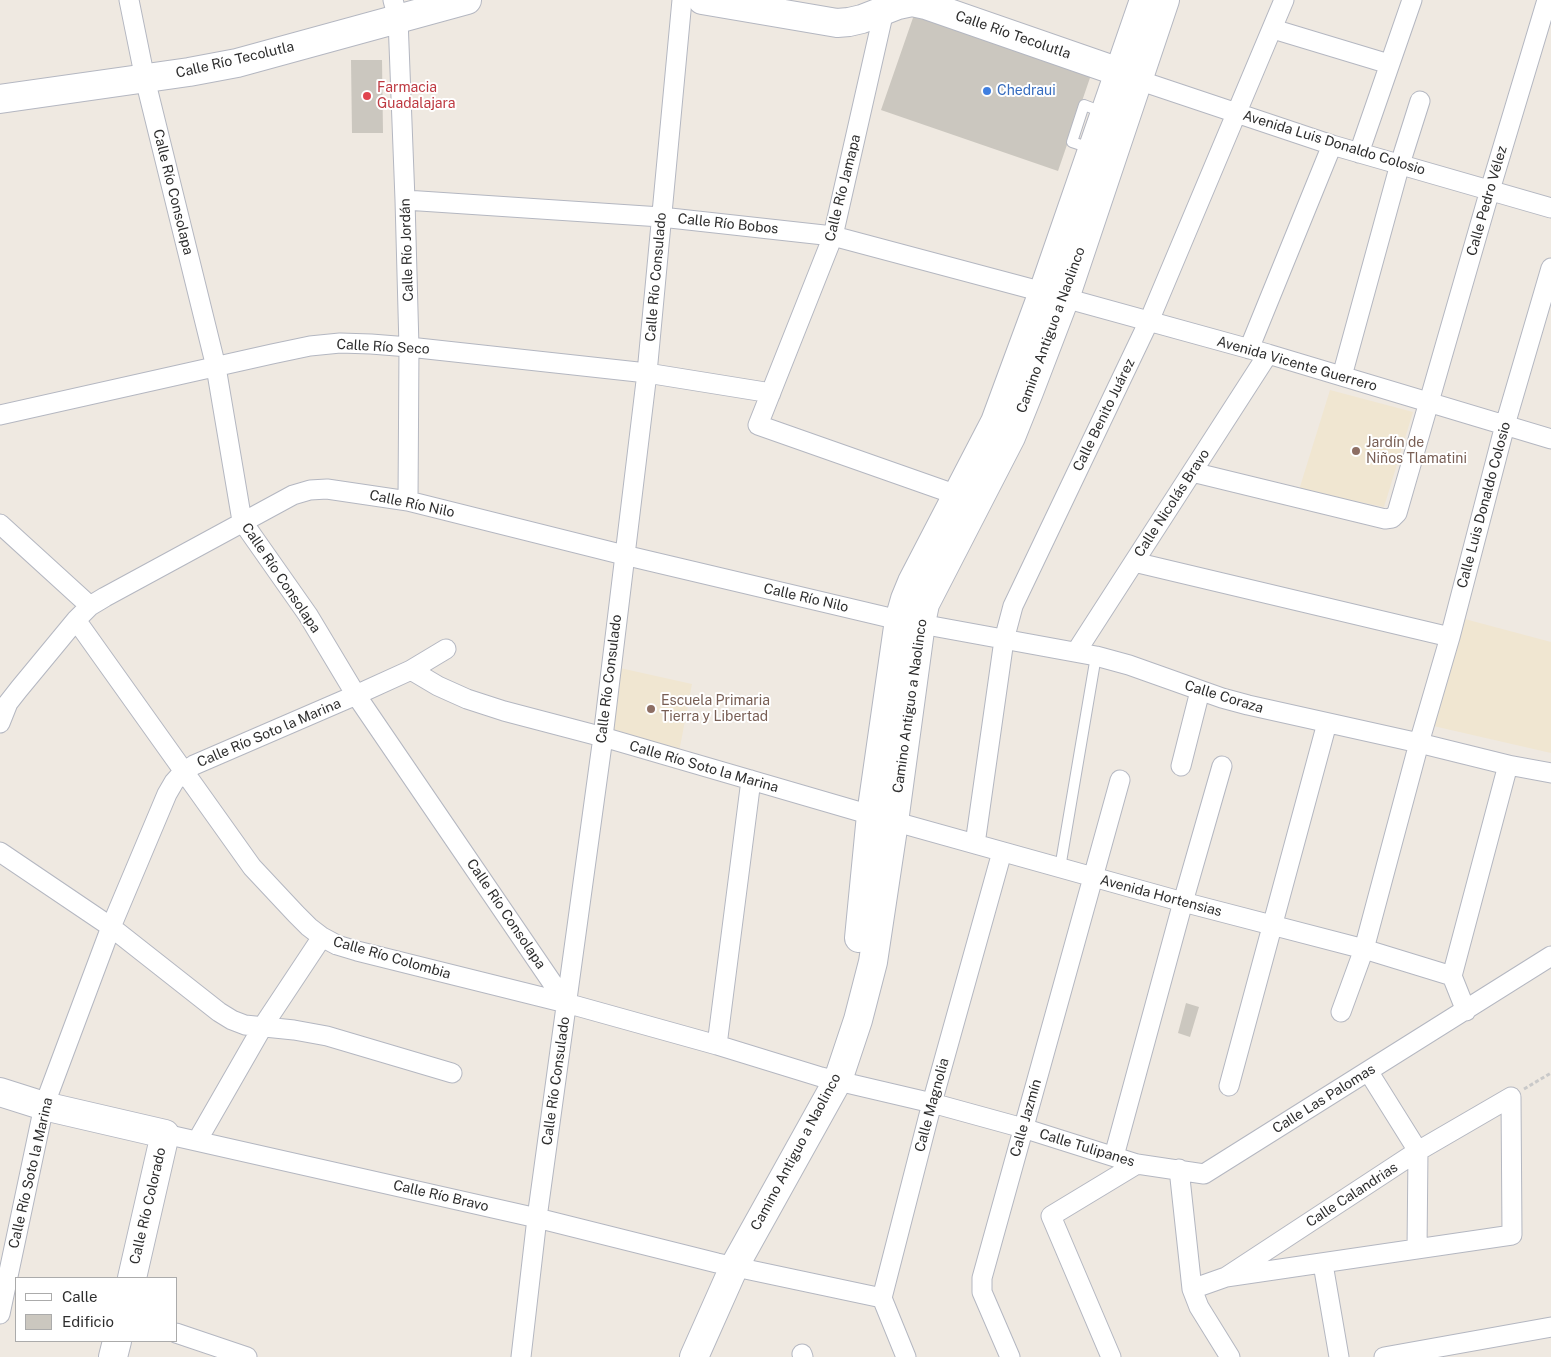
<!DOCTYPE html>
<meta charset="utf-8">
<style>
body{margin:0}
#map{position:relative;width:1551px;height:1357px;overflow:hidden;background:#efe9e1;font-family:"Public Sans",sans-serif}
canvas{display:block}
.legend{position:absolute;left:15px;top:1277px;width:162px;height:65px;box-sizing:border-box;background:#fff;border:1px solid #ababab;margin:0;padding:6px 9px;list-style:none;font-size:15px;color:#2e2e2e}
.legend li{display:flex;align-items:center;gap:10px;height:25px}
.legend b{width:25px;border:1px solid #ababab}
</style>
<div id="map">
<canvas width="1551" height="1357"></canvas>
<ul class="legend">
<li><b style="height:6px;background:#fff"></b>Calle</li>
<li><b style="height:14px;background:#cbc7bf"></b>Edificio</li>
</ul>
</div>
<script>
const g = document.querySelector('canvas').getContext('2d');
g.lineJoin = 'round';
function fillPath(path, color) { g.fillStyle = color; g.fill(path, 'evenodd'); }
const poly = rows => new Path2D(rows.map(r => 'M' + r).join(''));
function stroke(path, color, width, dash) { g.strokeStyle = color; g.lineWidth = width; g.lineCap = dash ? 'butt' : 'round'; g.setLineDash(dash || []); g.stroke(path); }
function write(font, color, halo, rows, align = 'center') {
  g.font = font + ' "Public Sans",sans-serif'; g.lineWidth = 4; g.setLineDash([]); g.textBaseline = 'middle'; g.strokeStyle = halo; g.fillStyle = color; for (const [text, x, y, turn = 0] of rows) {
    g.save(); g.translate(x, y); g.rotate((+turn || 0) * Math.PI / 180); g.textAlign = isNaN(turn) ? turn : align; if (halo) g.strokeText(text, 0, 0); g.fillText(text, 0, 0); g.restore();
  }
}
const education = poly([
 [1330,390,1413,412,1384,507,1299,490],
 [1461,618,1551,642,1551,753,1429,725],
 [620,668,692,684,679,752,610,735]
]);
const building = poly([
 [915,12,1092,72,1058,171,881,110],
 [351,60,382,60,383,133,352,133],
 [1186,1003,1199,1007,1190,1037,1178,1033]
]);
const path = poly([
 [1524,1089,1551,1073]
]);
const lane = poly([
 [1090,148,1072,142,1084,105,1105,113],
 [1060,868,1096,656]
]);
const street = poly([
 [129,0,145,79,216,367,242,521,308,615,356,695,566,1003],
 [393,0,398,19,405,200,409,347,408,501],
 [886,2,833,236,758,425,957,495],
 [1273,29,1389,64],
 [1138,80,1332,145,1551,208],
 [1359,153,1412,0],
 [405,200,661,217,833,236,1043,292,1268,354,1551,439],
 [1249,349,1332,145],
 [1342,376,1400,164,1420,101],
 [0,415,272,354,310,346,340,343,371,344,409,347,647,373,771,393],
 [1192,472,1385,519,1392,518,1397,513,1490,190,1547,0],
 [0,524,90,606],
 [1134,562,1450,637],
 [76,620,252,867,296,914,309,927,322,937,337,945,357,951,566,1003,717,1045,821,1077,932,1103,1023,1128,1137,1164,1204,1174,1551,956],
 [1076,652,1268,354],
 [411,670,438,686,467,699,504,711,603,737,871,815,1183,902,1364,949,1452,976],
 [0,723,8,703,19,689,76,620,90,606,105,597,293,495,310,490,327,489,408,501,624,555,899,620,1096,656,1129,665,1222,698,1248,705,1419,743,1508,765,1551,773],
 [1181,766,1200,691],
 [975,844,1004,640,1013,606,1149,321,1284,0],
 [0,852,111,927,219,1012,232,1020,245,1025,294,1030,327,1036,452,1073],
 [1466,1011,1452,976,1508,765],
 [1341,1012,1364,949,1419,743,1450,637,1505,425,1551,268],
 [717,1045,751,780],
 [1368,1071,1418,1151,1417,1249],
 [1229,1086,1327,723],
 [165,1134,537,1218,717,1263,882,1298],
 [197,1141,263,1026,322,937],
 [1114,1156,1183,902,1222,766],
 [1179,1169,1192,1289,1199,1307,1230,1357],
 [1323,1264,1339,1357],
 [1192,1289,1226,1277,1418,1151,1511,1097,1512,1235,1226,1277],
 [0,1314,44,1106,111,927,167,794,174,782,183,772,194,765,356,695,411,670,446,649],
 [176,1333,247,1357],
 [802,1354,803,1357],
 [521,1357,537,1218,603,737,647,373,682,0],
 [906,1357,882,1298,932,1103,1002,852],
 [1010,1357,982,1292,982,1278,1120,780],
 [1111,1357,1051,1216,1137,1164],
 [1384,1357,1551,1327]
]);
const secondary = poly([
 [702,0,837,23,849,22,862,19,898,5,912,2,926,5,1119,72,1137,79],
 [0,99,189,72,237,63,467,0],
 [859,938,871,815,899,620,905,599,912,582,995,422,1043,292,1144,0],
 [0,1092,44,1106,165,1134,132,1278],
 [113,1357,117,1341],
 [694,1357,734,1267,838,1080,858,1020,873,962,894,822,921,623,925,604,1011,437,1029,392,1065,298,1165,0]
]);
const markers = [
 [987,91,5,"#3f7fe0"],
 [367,96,5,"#e0444e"],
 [1356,451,5,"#8d6e63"],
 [651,709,5,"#8d6e63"]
];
const streetNames = [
 ["Calle Río Tecolutla",1013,35,19],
 ["Calle Río Tecolutla",235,60,-13],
 ["Avenida Luis Donaldo Colosio",1334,143,17],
 ["Calle Río Jamapa",843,188,-76],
 ["Calle Río Consolapa",173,192,76],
 ["Calle Pedro Vélez",1487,201,-74],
 ["Calle Río Bobos",728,224,6],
 ["Calle Río Jordán",407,250,-92],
 ["Calle Río Consulado",656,277,-85],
 ["Camino Antiguo a Naolinco",1051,330,-70],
 ["Calle Río Seco",383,347,3],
 ["Avenida Vicente Guerrero",1297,364,16],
 ["Calle Benito Juárez",1104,415,-64],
 ["Calle Nicolás Bravo",1172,503,-57],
 ["Calle Río Nilo",412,504,12],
 ["Calle Luis Donaldo Colosio",1484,505,-75],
 ["Calle Río Consolapa",281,578,56],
 ["Calle Río Nilo",806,598,13],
 ["Calle Río Consulado",609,679,-83],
 ["Calle Coraza",1224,697,17],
 ["Camino Antiguo a Naolinco",910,706,-82],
 ["Calle Río Soto la Marina",269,733,-23],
 ["Calle Río Soto la Marina",704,767,16],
 ["Avenida Hortensias",1161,896,15],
 ["Calle Río Consolapa",506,914,56],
 ["Calle Río Colombia",392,958,16],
 ["Calle Río Consulado",556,1081,-82],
 ["Calle Las Palomas",1324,1099,-32],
 ["Calle Magnolia",932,1105,-75],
 ["Calle Jazmín",1026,1118,-74],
 ["Calle Tulipanes",1087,1148,17],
 ["Camino Antiguo a Naolinco",796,1152,-62],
 ["Calle Río Soto la Marina",31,1173,-77],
 ["Calle Calandrias",1352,1195,-33],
 ["Calle Río Bravo",441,1196,13],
 ["Calle Río Colorado",148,1206,-77]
];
const healthNames = [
 ["Farmacia",377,88],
 ["Guadalajara",377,104]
];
const shopNames = [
 ["Chedraui",997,91]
];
const educationNames = [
 ["Jardín de",1366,443],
 ["Niños Tlamatini",1366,459],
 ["Escuela Primaria",661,701],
 ["Tierra y Libertad",661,717]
];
fillPath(education, '#f0e6d1');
fillPath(building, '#cbc7bf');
stroke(lane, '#b4b7c1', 12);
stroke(street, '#b4b7c1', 21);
stroke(secondary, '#b4b7c1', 30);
stroke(path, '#c9c9c9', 3, [4, 2.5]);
stroke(lane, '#fff', 10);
stroke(street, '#fff', 19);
stroke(secondary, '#fff', 28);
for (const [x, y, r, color] of markers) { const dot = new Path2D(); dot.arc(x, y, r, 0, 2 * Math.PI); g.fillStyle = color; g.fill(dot); stroke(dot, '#fff', 2); }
write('14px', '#2e2e2e', '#fff', streetNames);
write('14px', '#be3a42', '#fff', healthNames, 'left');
write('14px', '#366cbe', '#fff', shopNames, 'left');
write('14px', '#785e54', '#fff', educationNames, 'left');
</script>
